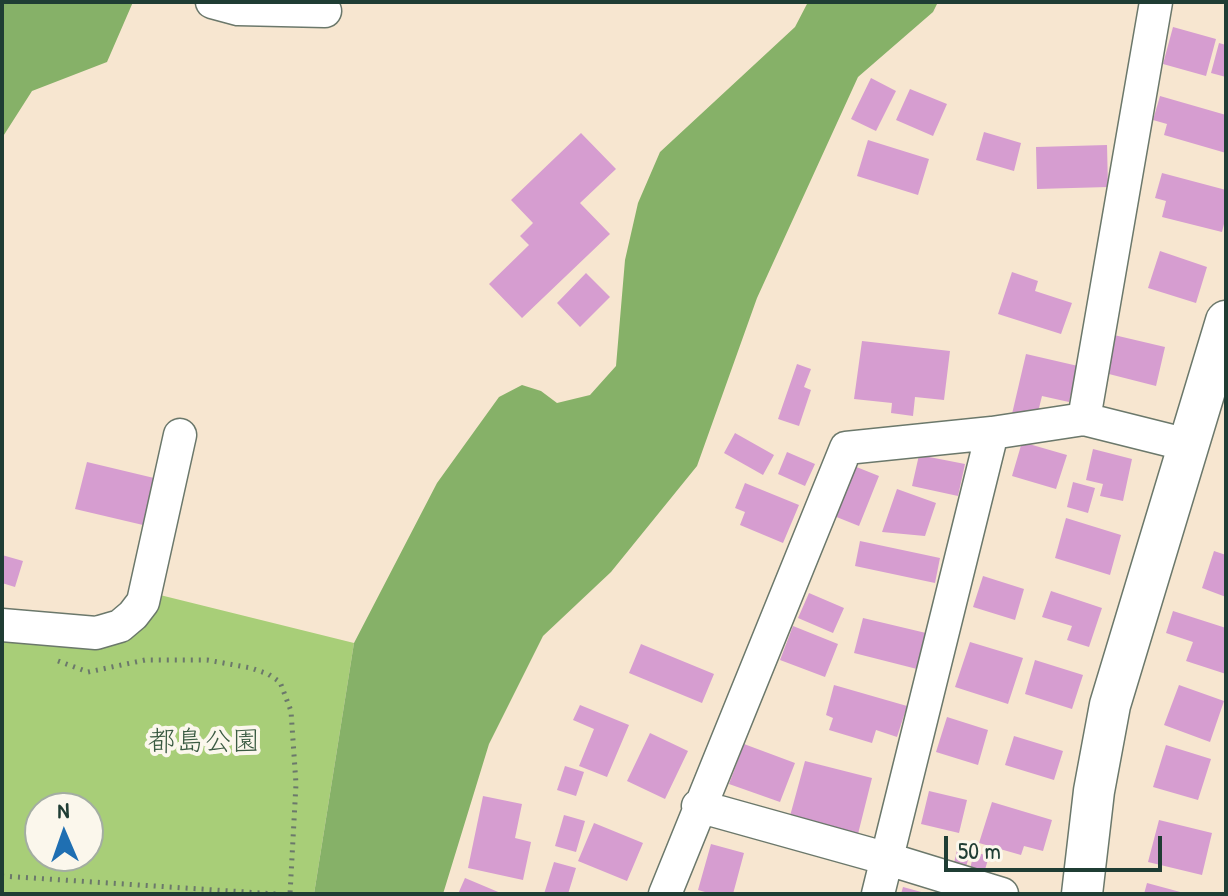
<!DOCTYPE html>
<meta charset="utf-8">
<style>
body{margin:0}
#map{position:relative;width:1228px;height:896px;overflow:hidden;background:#f7e6d0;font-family:"Patrick Hand",sans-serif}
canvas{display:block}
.frame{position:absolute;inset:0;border:4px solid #1f3d34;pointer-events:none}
.north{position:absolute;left:24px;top:792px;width:80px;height:80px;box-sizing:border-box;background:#fbf7ec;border:2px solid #a3ada2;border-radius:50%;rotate:358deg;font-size:22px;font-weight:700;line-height:32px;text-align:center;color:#1f3d34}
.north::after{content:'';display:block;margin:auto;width:28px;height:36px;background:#1f6fb2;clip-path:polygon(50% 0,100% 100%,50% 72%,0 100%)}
.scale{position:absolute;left:944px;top:836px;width:218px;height:36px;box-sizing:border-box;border:4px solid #1f3d34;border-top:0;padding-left:10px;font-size:24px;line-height:28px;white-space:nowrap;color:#1f3d34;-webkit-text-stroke:6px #fbf7ec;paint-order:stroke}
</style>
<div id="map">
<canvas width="1228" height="896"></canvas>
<div class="frame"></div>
<div class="north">N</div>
<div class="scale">50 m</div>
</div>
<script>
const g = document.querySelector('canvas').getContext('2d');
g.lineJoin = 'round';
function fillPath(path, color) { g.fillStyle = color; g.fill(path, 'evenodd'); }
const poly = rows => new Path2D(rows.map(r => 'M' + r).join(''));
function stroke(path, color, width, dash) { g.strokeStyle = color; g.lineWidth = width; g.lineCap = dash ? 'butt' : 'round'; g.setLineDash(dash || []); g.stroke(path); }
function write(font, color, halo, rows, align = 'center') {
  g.font = font + ' "Patrick Hand","Klee One",sans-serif'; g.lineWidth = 8; g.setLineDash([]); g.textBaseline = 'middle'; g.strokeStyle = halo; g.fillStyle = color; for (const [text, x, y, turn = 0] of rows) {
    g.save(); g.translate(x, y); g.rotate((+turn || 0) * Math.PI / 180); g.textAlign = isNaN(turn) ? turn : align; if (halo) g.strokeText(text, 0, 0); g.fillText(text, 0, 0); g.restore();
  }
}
const green = poly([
 [160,595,354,643,314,894,2,894,2,633,81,643],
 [40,808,88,808,88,856,40,856]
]);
const forest = poly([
 [2,2,133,2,107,62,32,91,2,138],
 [808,2,938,2,933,12,858,77,757,298,697,466,611,572,543,636,489,744,443,894,314,894,354,643,437,483,499,397,522,385,541,391,557,403,590,395,616,366,625,260,638,203,660,152,795,27]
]);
const building = poly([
 [1173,27,1216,39,1206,76,1163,64],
 [1219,43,1226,45,1226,77,1211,73],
 [871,78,896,91,876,131,851,119],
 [910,89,947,104,933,136,896,120],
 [1160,96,1226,115,1226,153,1164,135,1167,124,1153,120],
 [984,132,1021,143,1014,171,976,160],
 [581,133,616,169,580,203,610,234,522,318,489,284,529,245,520,236,533,223,511,200],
 [868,140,929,159,918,195,857,176],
 [1107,145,1108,187,1037,189,1036,147],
 [1162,173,1226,190,1226,216,1222,232,1162,217,1166,201,1155,198],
 [1160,251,1207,267,1196,303,1148,288],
 [1012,272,1038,281,1035,291,1072,303,1061,334,998,314],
 [586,273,610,297,580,327,557,303],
 [1114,335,1165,347,1156,386,1105,373],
 [862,341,950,351,944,400,915,397,913,416,891,413,892,403,854,399],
 [1026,354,1078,366,1069,402,1042,396,1036,420,1012,414],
 [797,364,811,369,804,387,811,390,799,426,778,419],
 [735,433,774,455,763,475,724,453],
 [1022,442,1067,455,1056,489,1012,476],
 [1093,449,1132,459,1123,501,1100,496,1103,484,1086,480],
 [787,452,815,464,805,486,778,474],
 [919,455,965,464,958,496,912,486],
 [87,462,154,478,143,525,75,509],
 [854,466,879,476,859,526,834,516],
 [1073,482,1095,488,1088,513,1067,507],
 [745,483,799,505,783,543,740,525,745,512,735,508],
 [897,489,936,503,925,536,882,532],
 [1066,518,1121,535,1110,575,1055,558],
 [860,541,940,558,935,583,855,566],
 [1214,551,1226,555,1226,597,1202,588],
 [2,555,23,561,15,587,2,583],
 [983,576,1024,589,1015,620,973,607],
 [1051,591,1102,608,1089,647,1067,640,1072,626,1042,617],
 [809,593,844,608,833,633,798,618],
 [1173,611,1226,628,1226,674,1186,661,1193,642,1166,633],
 [863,618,926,633,917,669,854,653],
 [793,626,838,644,825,677,780,660],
 [970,642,1023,658,1008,704,955,687],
 [641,644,714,674,702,703,629,673],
 [1035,660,1083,675,1072,709,1025,694],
 [834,685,907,706,897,737,876,730,872,743,829,730,833,718,826,715],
 [1179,685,1224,701,1210,742,1164,725],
 [580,705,629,725,607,777,579,766,594,729,573,720],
 [947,717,988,730,978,765,936,752],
 [650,733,688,751,665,799,627,781],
 [1014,736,1063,751,1054,780,1005,765],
 [744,744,795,763,780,802,729,784],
 [1166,745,1211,759,1198,800,1153,787],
 [805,761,872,778,858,834,790,816],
 [565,766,584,772,576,796,557,790],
 [929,791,967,800,959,833,921,824],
 [483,796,522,804,515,838,531,842,523,880,468,868],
 [992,802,1052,820,1043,851,1024,846,1021,855,979,843],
 [564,815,585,821,576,852,555,846],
 [1159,820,1212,833,1202,875,1148,862],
 [594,823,643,843,627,881,578,861],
 [711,844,744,853,733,894,712,894,698,890],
 [958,846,971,849,966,867,954,863],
 [974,852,989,856,984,873,970,869],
 [554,862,576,868,568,894,544,894],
 [465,878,503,894,458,894],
 [1147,883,1184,893,1184,894,1144,894],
 [903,887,925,893,925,894,901,894]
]);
const path = poly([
 [58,661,88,672,145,660,207,660,251,668,268,674,280,682,291,711,296,784,290,894],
 [2,876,276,894]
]);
const minor = poly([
 [212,2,238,9,325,11],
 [1084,419,1156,2],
 [2,625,96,633,120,626,133,615,143,602,180,435],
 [698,806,888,859,1002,894],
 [665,894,846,448,992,433,1084,419,1188,445],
 [878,894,992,433]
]);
const tertiary = poly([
 [1082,894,1094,791,1110,705,1226,321]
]);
const parkNames = [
 ["都島公園",204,743]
];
fillPath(green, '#a8ce78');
fillPath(forest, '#86b168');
fillPath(building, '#d69dd0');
stroke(minor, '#6b786b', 35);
stroke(tertiary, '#6b786b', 43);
stroke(path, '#6b786b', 5, [2, 6]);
stroke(minor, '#fff', 32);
stroke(tertiary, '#fff', 40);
write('28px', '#3a5a42', '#fbf7ec', parkNames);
</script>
